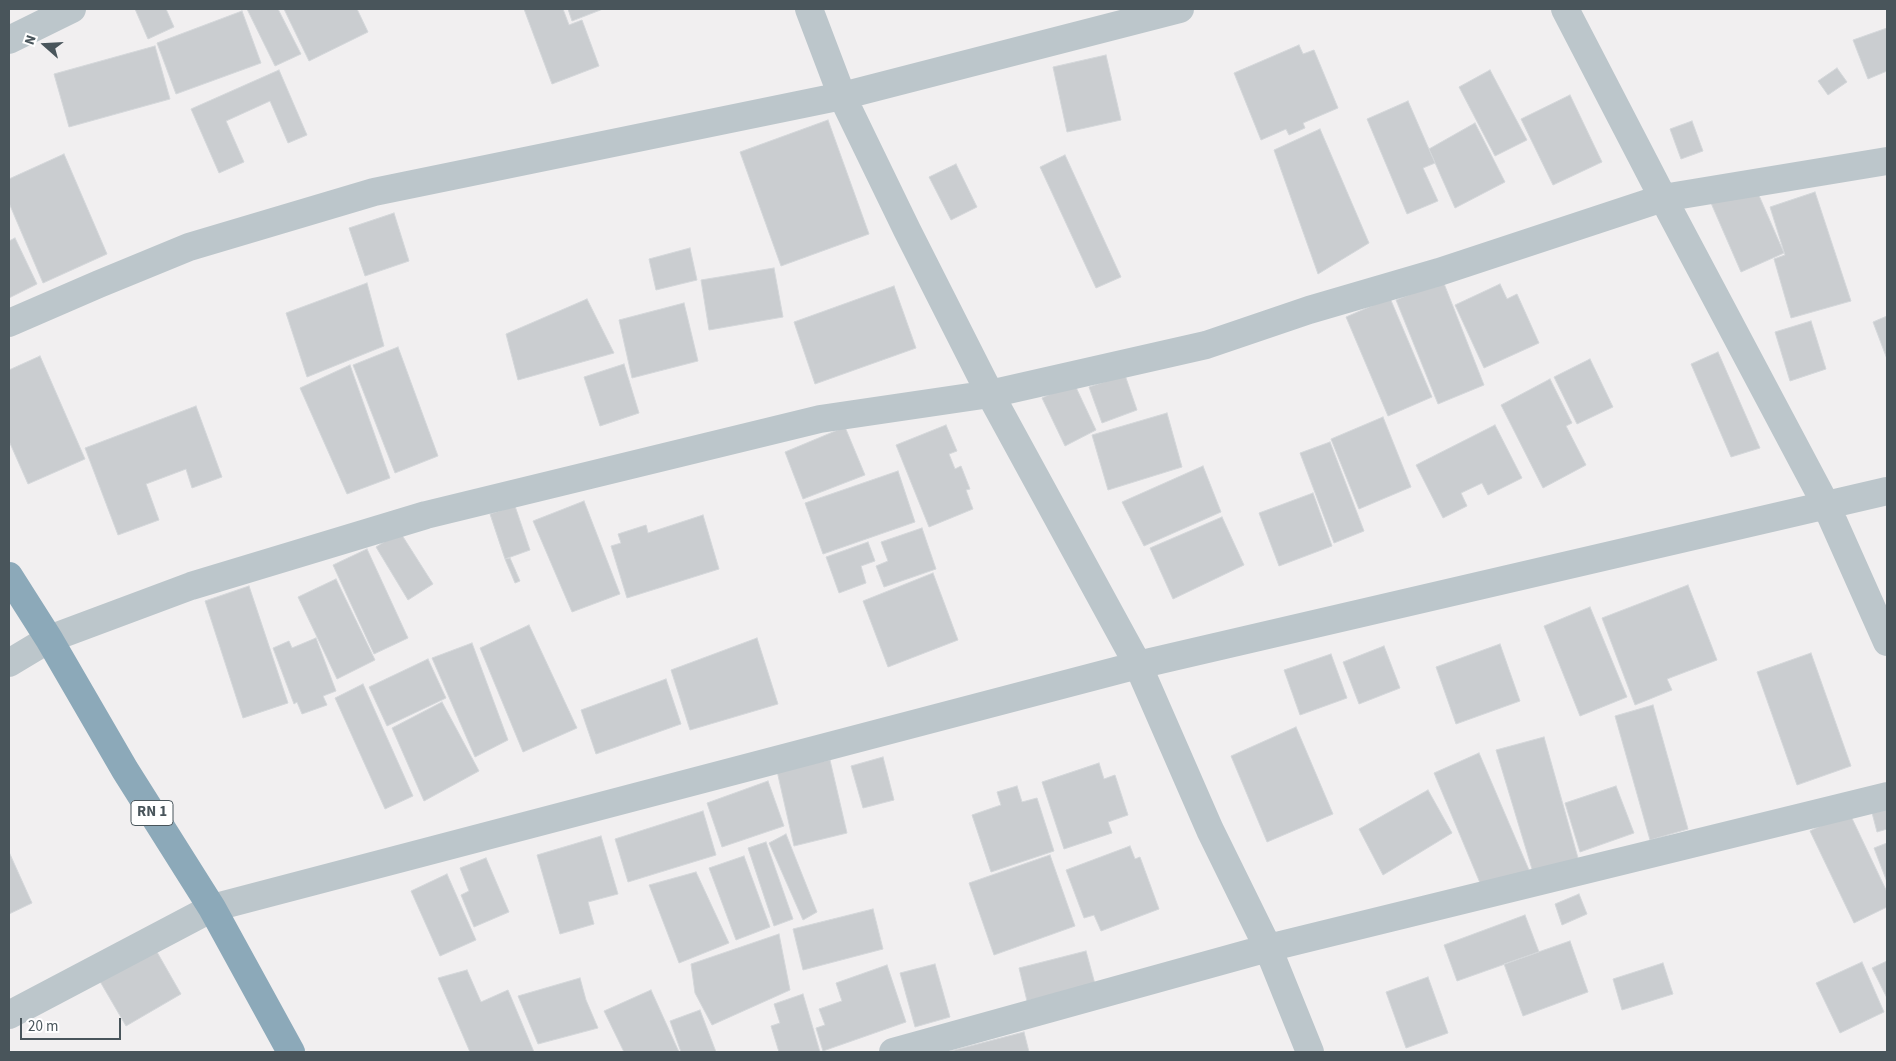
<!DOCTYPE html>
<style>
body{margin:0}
#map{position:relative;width:1896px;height:1061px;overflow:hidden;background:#f1eff0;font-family:"Source Sans 3",sans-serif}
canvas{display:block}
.frame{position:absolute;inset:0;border:10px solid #49555b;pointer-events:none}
.north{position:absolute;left:20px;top:20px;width:50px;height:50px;-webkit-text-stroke:4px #fff;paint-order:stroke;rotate:289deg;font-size:14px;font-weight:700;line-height:20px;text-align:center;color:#49555b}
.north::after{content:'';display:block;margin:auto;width:18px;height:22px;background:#49555b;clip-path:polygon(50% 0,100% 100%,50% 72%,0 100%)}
.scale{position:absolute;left:20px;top:1018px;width:101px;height:22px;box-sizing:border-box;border:2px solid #49555b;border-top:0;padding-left:6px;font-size:15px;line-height:18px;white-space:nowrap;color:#49555b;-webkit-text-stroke:4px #fff;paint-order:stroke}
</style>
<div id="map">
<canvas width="1896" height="1061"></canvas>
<div class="frame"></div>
<div class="north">N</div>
<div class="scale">20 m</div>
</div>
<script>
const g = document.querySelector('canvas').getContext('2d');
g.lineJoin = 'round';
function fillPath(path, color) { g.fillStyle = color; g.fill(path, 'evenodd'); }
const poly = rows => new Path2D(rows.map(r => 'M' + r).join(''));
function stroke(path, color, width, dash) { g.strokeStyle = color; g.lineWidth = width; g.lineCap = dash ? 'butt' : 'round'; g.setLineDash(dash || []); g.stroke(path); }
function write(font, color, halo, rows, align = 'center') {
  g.font = font + ' "Source Sans 3",sans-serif'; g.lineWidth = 5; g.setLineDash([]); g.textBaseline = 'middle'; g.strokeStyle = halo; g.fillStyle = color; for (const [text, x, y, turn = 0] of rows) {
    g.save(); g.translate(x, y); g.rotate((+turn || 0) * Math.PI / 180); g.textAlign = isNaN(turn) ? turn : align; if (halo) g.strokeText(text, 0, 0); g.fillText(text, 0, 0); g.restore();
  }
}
const building = poly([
 [135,9,166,9,174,27,148,39,135,9],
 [247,9,278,9,301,54,275,66,247,9],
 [284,9,357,9,368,32,309,61,284,9],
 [524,9,563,9,569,25,582,20,599,66,552,84,524,9],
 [568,9,603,9,572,21,568,9],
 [242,11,261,63,176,94,157,43,242,11],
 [1887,28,1887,71,1868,79,1853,40,1887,28],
 [1299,45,1303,54,1314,50,1338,108,1303,123,1305,128,1289,135,1286,129,1261,140,1234,73,1299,45],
 [155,46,170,99,69,127,54,74,155,46],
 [1106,55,1121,120,1067,132,1053,67,1106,55],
 [1837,68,1847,82,1828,95,1818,81,1837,68],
 [279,70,307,135,288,143,270,101,226,121,244,162,219,173,191,109,279,70],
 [1490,70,1527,140,1495,156,1459,87,1490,70],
 [1570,95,1602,162,1553,185,1521,119,1570,95],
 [1408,101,1435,163,1423,168,1438,201,1407,214,1367,119,1408,101],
 [828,120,869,234,781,266,740,152,828,120],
 [1692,121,1703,151,1681,159,1670,129,1692,121],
 [1475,123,1505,182,1455,208,1429,149,1475,123],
 [1320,129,1369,243,1318,274,1274,150,1320,129],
 [64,154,107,254,43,283,9,203,9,179,64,154],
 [1065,155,1121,277,1096,288,1040,167,1065,155],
 [956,164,977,207,951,220,929,177,956,164],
 [1754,184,1784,253,1741,272,1711,203,1754,184],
 [1815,192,1851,301,1791,318,1774,259,1785,255,1770,207,1815,192],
 [394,213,409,261,365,276,349,228,394,213],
 [15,238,37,284,9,298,9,241,15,238],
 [690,248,697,280,656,290,649,259,690,248],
 [774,268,783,317,709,330,701,280,774,268],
 [1443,281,1484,385,1438,404,1396,300,1443,281],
 [367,283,384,346,307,377,286,313,367,283],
 [1500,284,1507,299,1517,294,1539,343,1484,368,1455,305,1500,284],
 [894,286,916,348,815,384,794,322,894,286],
 [1390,298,1432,397,1388,416,1346,317,1390,298],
 [587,299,614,353,518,380,506,334,587,299],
 [684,303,698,361,632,378,619,320,684,303],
 [1887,316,1887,359,1873,322,1887,316],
 [1811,321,1826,369,1790,381,1775,332,1811,321],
 [398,347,438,456,395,473,353,365,398,347],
 [1718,352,1760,448,1731,457,1691,364,1718,352],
 [40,356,85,459,28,484,9,441,9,370,40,356],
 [1590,359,1613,407,1577,424,1554,377,1590,359],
 [624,364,639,413,600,426,584,377,624,364],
 [350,365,390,478,347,494,300,388,350,365],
 [1125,375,1137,410,1102,423,1089,387,1125,375],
 [1550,379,1572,423,1566,426,1586,465,1543,488,1501,405,1550,379],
 [1074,383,1096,430,1065,446,1042,398,1074,383],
 [196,406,222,477,192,488,186,469,146,484,159,520,118,535,85,448,196,406],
 [1167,413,1182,467,1108,490,1092,435,1167,413],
 [1383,417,1411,487,1359,509,1331,439,1383,417],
 [946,425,957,451,949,454,955,469,961,466,970,489,966,490,973,509,929,527,896,445,946,425],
 [1495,425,1522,478,1488,495,1482,483,1461,493,1467,506,1443,518,1416,465,1495,425],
 [845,427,865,475,803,499,785,452,845,427],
 [1330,442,1364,531,1334,543,1300,453,1330,442],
 [1203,466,1221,512,1144,546,1122,502,1203,466],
 [898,471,915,522,823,554,805,503,898,471],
 [1313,493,1332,546,1279,566,1259,513,1313,493],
 [584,501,620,594,572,612,533,521,584,501],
 [515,506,530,550,505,559,490,514,515,506],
 [703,515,719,569,627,598,611,546,621,543,618,534,646,525,648,533,703,515],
 [1222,517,1244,565,1173,599,1150,548,1222,517],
 [922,528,936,569,884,587,876,566,888,561,881,542,922,528],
 [400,532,433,584,408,600,376,547,400,532],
 [868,542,875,561,861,566,866,583,839,593,826,557,868,542],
 [367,549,408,638,374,654,333,565,367,549],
 [510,558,520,581,515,583,505,559,510,558],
 [933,573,958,640,888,667,863,601,933,573],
 [336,579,375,660,337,679,298,597,336,579],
 [1688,585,1717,660,1667,679,1672,690,1635,705,1602,618,1688,585],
 [249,586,288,703,243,718,205,601,249,586],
 [1590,607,1627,697,1580,716,1544,626,1590,607],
 [529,625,577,728,523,752,480,648,529,625],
 [316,638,336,691,323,696,327,705,302,714,297,702,294,704,273,648,289,641,292,648,316,638],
 [757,638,778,704,690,730,671,670,757,638],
 [472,643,508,740,475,757,432,658,472,643],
 [1500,644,1520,701,1456,724,1436,667,1500,644],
 [1384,646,1400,688,1359,704,1343,662,1384,646],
 [1811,653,1851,766,1797,785,1757,672,1811,653],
 [1331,654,1347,698,1300,715,1284,670,1331,654],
 [428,659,446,698,387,726,369,687,428,659],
 [666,679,681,724,596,754,581,710,666,679],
 [363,684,413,796,385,809,335,698,363,684],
 [442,702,479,771,424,801,392,728,442,702],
 [1653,705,1688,829,1650,840,1615,716,1653,705],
 [1296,727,1333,814,1267,842,1231,756,1296,727],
 [1544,737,1580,865,1535,879,1496,750,1544,737],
 [1479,753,1529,870,1483,890,1434,773,1479,753],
 [883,757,894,800,863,808,851,766,883,757],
 [830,760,847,833,794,846,777,771,830,760],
 [1099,763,1104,779,1115,775,1128,815,1108,822,1112,833,1064,849,1042,782,1099,763],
 [768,781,784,826,722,847,707,803,768,781],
 [1017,786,1022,802,1037,798,1054,851,991,872,972,815,1001,805,997,792,1017,786],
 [1616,786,1634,833,1580,852,1565,803,1616,786],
 [1428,790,1452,833,1383,875,1359,829,1428,790],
 [1887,800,1887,829,1877,832,1870,805,1887,800],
 [703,811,716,855,628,882,615,839,703,811],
 [1849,812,1887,892,1887,907,1854,923,1810,831,1849,812],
 [786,834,817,912,803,920,769,843,786,834],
 [601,836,618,894,588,902,594,924,560,934,537,855,601,836],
 [766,842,793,919,774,926,748,848,766,842],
 [1887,843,1887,882,1874,848,1887,843],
 [1130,846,1135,859,1140,857,1159,909,1101,931,1094,915,1084,918,1066,870,1130,846],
 [9,852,32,903,9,914,9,852],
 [1050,855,1075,926,994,955,969,883,1050,855],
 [744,856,770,927,736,940,709,868,744,856],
 [486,858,509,912,474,927,461,895,469,891,460,868,486,858],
 [696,872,729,943,679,963,649,885,696,872],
 [447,874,476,940,440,956,411,891,447,874],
 [1579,894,1587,914,1562,925,1555,904,1579,894],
 [873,909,883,949,803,970,793,929,873,909],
 [1525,915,1539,952,1457,981,1444,945,1525,915],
 [779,934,790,990,712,1025,695,993,691,964,779,934],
 [1570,941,1588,992,1523,1016,1504,964,1570,941],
 [153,945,181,994,126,1026,98,978,153,945],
 [1086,951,1095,984,1027,1001,1019,968,1086,951],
 [1887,961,1887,998,1872,968,1887,961],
 [1862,962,1884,1012,1840,1033,1816,983,1862,962],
 [1663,963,1673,994,1622,1010,1613,979,1663,963],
 [935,964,950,1017,915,1027,900,973,935,964],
 [887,965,906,1022,823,1051,816,1028,825,1025,819,1009,842,1001,836,983,887,965],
 [467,970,481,1002,508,990,534,1052,470,1052,438,978,467,970],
 [1428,977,1448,1033,1406,1048,1386,992,1428,977],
 [580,978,586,1000,598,1028,538,1044,518,996,580,978],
 [651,990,679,1052,624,1052,604,1011,651,990],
 [803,994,820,1052,779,1052,771,1026,780,1023,774,1004,803,994],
 [700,1010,716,1052,681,1052,670,1021,700,1010],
 [1024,1032,1029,1052,947,1052,1024,1032]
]);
const minor = poly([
 [809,9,842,96,907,230,990,394,1138,665,1210,830,1268,948,1310,1052],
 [1565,9,1663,198,1826,505,1887,642],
 [9,40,72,9],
 [9,323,99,284,189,247,374,192,842,96,1180,9],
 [9,663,49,639,191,586,426,515,820,419,990,394,1206,345,1309,310,1439,272,1663,198,1887,161],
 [9,1015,212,908,1138,665,1887,491],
 [893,1052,1268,948,1887,796]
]);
const highway = poly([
 [9,576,49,639,125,770,212,908,291,1052]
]);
const shields = [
 [152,813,42]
];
const shieldNames = [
 ["RN 1",152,813]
];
fillPath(building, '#cacdd0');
stroke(building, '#d4d7da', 1);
stroke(minor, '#bcc6cb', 28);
stroke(highway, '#8ca9b9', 28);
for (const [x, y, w] of shields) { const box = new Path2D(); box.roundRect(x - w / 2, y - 12.5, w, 25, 4); g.fillStyle = '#fff'; g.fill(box); stroke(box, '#49555b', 1); }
write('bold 15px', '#49555b', null, shieldNames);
</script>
